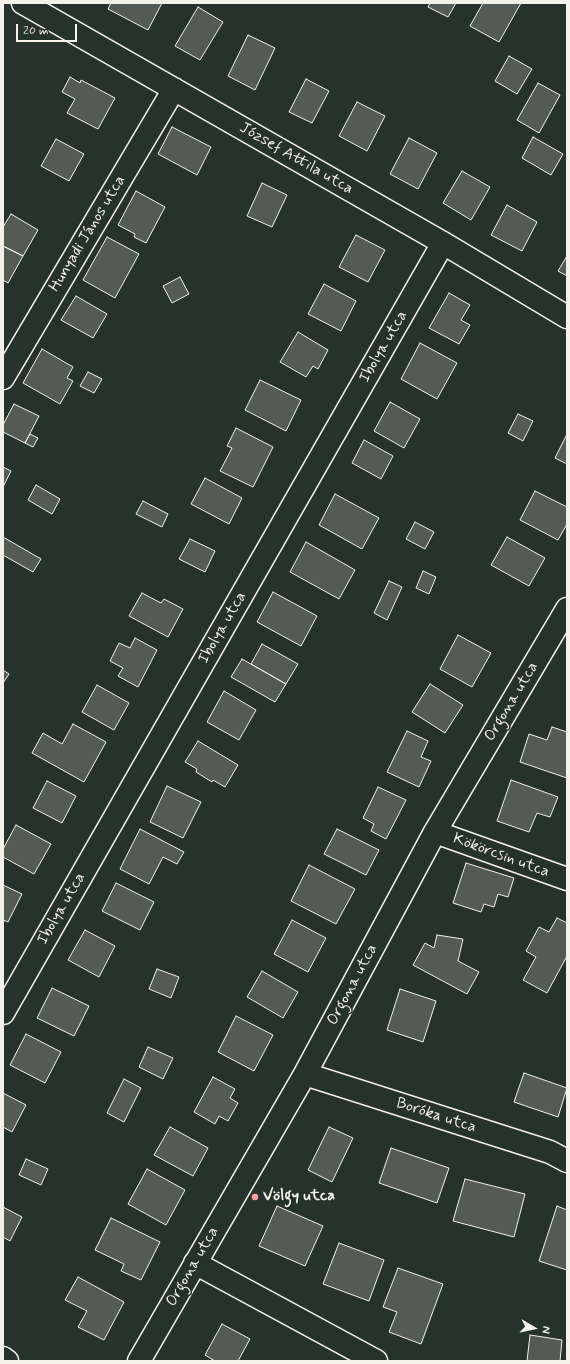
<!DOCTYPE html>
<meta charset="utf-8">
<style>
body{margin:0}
#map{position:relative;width:570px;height:1364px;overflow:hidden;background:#26332d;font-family:Mynerve,sans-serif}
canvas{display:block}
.frame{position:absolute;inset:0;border:4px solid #f4f1e8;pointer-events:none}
.north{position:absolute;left:514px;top:1308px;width:40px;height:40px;-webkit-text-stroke:3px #26332d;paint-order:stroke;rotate:99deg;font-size:11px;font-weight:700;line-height:16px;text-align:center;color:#f4f1e8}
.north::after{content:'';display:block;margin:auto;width:14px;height:18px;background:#f4f1e8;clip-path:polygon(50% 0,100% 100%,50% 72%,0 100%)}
.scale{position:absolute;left:16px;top:24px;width:61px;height:18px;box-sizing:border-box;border:2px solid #f4f1e8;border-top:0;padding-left:5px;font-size:12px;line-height:14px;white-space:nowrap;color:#f4f1e8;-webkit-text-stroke:3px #26332d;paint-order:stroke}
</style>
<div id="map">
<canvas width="570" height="1364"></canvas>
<div class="frame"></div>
<div class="north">N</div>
<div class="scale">20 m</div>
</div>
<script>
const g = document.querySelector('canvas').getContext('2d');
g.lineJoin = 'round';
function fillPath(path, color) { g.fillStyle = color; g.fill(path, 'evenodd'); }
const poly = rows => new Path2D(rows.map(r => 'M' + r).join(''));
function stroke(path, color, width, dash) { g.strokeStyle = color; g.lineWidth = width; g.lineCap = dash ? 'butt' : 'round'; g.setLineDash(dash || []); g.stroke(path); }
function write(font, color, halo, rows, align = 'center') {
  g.font = font + ' Mynerve,sans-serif'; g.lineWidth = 3; g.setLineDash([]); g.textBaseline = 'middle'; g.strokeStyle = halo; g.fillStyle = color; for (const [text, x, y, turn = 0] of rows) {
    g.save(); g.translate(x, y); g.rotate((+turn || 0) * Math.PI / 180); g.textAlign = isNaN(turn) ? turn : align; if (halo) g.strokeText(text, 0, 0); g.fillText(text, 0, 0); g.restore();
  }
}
const building = poly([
 [111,3,162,3,148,30,108,9,111,3],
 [430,3,456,3,448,17,428,7,430,3],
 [483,3,521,3,499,42,470,26,483,3],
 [198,7,223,22,200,60,175,46,198,7],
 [248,35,275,48,255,90,228,76,248,35],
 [509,56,532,69,517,94,495,81,509,56],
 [70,77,80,83,81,80,115,98,98,129,67,113,75,99,62,92,70,77],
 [306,79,329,91,312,123,289,112,306,79],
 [538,83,560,95,539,133,517,120,538,83],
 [357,102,385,116,367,151,339,136,357,102],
 [172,127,211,147,197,175,158,154,172,127],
 [533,137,563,154,551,175,522,158,533,137],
 [409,138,437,153,418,189,390,174,409,138],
 [56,139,84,154,69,181,41,166,56,139],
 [462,171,490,187,471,220,443,203,462,171],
 [262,183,287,195,272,227,247,216,262,183],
 [136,191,165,207,146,243,134,237,135,234,118,225,136,191],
 [507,205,537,222,522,251,491,235,507,205],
 [11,214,38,230,23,256,3,246,3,227,11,214],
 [356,235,385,250,368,282,339,267,356,235],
 [107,237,139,254,115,298,83,280,107,237],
 [3,246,23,256,8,283,3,280,3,246],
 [567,256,567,276,558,271,567,256],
 [180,277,189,294,172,303,163,286,180,277],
 [324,284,356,301,341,331,308,314,324,284],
 [449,293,470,305,461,320,470,325,459,344,429,328,449,293],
 [76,296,107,314,93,338,61,320,76,296],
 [298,332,328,350,318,369,313,366,306,377,280,362,298,332],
 [420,343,457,363,437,399,401,379,420,343],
 [42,349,73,367,67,378,73,381,60,404,23,383,42,349],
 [88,372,102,379,94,393,80,386,88,372],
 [260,380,301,400,286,431,245,410,260,380],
 [390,402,420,419,404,448,374,431,390,402],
 [14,404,39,416,25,443,3,432,3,425,14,404],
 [518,414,533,421,523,441,508,433,518,414],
 [236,428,273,447,253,487,220,471,232,448,227,446,236,428],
 [30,434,38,438,33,447,25,443,30,434],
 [567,434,567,464,555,458,567,434],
 [364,440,393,456,381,479,352,463,364,440],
 [3,467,11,471,3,487,3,467],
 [205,478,242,498,229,524,191,504,205,478],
 [36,485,60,499,52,514,28,500,36,485],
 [535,491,567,507,567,524,558,540,520,520,535,491],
 [335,494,379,518,362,549,319,525,335,494],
 [143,501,168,514,162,527,136,514,143,501],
 [415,522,434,532,425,549,406,539,415,522],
 [3,537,41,559,33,572,3,555,3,537],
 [507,537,545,558,529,586,491,565,507,537],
 [190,539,215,551,205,572,179,559,190,539],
 [306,542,355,570,339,599,290,572,306,542],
 [423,571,436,577,429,594,416,588,423,571],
 [389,581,402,587,387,620,374,613,389,581],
 [273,592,317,616,301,646,257,622,273,592],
 [142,593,161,603,164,599,183,609,168,637,129,616,142,593],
 [458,635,491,653,472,687,440,669,458,635],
 [135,638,157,650,138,687,118,676,123,668,110,661,119,643,130,648,135,638],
 [262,644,298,664,286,684,251,664,262,644],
 [242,659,286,684,275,702,231,677,242,659],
 [3,670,9,674,3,683,3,670],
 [430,684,463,705,445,733,412,712,430,684],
 [97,685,129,703,114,730,82,712,97,685],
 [224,691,256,710,239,740,207,722,224,691],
 [73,724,106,742,84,782,32,753,43,733,62,744,73,724],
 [552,727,567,732,567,778,520,762,529,734,547,740,552,727],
 [407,731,428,741,421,757,431,761,419,787,387,772,407,731],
 [198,741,238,765,225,787,213,780,212,782,196,772,197,769,185,762,198,741],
 [511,780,558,797,550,817,537,813,529,832,497,821,511,780],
 [47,781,76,796,62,823,33,808,47,781],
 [167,786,201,802,183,838,150,822,167,786],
 [378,787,406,800,386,839,371,831,374,824,363,818,378,787],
 [16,825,51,844,34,874,3,857,3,849,16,825],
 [140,829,184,852,177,864,163,857,149,884,120,869,140,829],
 [337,829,379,850,366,875,324,854,337,829],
 [466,863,514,878,508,897,498,894,494,907,484,904,481,912,453,903,466,863],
 [309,865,355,889,336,924,291,901,309,865],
 [116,883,154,902,140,930,102,911,116,883],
 [3,885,22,894,8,922,3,920,3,885],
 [557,918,567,923,567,956,547,993,523,980,536,957,526,951,539,927,549,932,557,918],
 [292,920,326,938,308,972,274,954,292,920],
 [85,930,115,946,99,977,68,960,85,930],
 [437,935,463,939,458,961,479,972,467,994,413,965,425,943,434,948,437,935],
 [157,969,179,977,171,998,149,989,157,969],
 [262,971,298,992,283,1018,247,997,262,971],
 [52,988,89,1006,74,1036,37,1018,52,988],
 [400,989,436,1001,423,1042,387,1030,400,989],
 [236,1016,273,1035,254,1071,218,1052,236,1016],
 [26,1034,61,1052,45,1083,10,1065,26,1034],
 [148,1047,173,1058,163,1079,139,1067,148,1047],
 [524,1073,567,1088,558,1117,514,1102,524,1073],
 [213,1077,235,1089,230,1098,238,1103,228,1121,219,1116,215,1124,194,1112,213,1077],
 [124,1079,141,1088,124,1122,107,1113,124,1079],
 [3,1093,26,1105,12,1132,3,1127,3,1093],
 [170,1127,208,1148,193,1176,154,1155,170,1127],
 [329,1127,353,1138,332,1182,308,1170,329,1127],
 [391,1148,449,1168,437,1203,379,1183,391,1148],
 [26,1159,48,1169,41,1185,19,1175,26,1159],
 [147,1169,185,1190,166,1225,128,1204,147,1169],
 [465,1179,525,1194,514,1237,453,1221,465,1179],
 [277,1206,323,1226,305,1266,259,1246,277,1206],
 [557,1206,567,1210,567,1270,539,1261,557,1206],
 [3,1207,22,1217,10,1241,3,1237,3,1207],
 [111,1218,160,1242,141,1280,121,1271,124,1264,95,1250,111,1218],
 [339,1243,384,1260,369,1301,323,1284,339,1243],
 [398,1268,443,1284,421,1344,389,1332,397,1312,383,1307,398,1268],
 [78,1277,124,1302,104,1340,78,1327,87,1311,65,1300,78,1277],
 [222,1324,250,1339,238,1361,215,1361,205,1355,222,1324],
 [530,1335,562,1340,560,1361,527,1361,530,1335]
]);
const street = poly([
 [23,3,443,243,567,317],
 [3,378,174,89],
 [435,832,567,879],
 [3,1013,443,243],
 [305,1074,550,1152,567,1161],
 [195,1263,376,1361],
 [139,1361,305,1074,435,832,567,609]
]);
const secondary = poly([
 [3,1358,7,1361]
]);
const markers = [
 [255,1197,4,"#ff9aa2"]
];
const streetNames = [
 ["József Attila utca",296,159,30],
 ["Hunyadi János utca",88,234,-59],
 ["Ibolya utca",384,347,-60],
 ["Ibolya utca",223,628,-60],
 ["Orgona utca",512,702,-59],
 ["Kökörcsin utca",501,856,20],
 ["Ibolya utca",62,909,-60],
 ["Orgona utca",353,985,-62],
 ["Boróka utca",436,1116,18],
 ["Orgona utca",193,1267,-60]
];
const poiNames = [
 ["Völgy utca",263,1197]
];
fillPath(building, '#525c55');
stroke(building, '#f4f1e8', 1);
stroke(street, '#f4f1e8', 25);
stroke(secondary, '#f4f1e8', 25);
stroke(street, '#26332d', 22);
stroke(secondary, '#26332d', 22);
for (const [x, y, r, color] of markers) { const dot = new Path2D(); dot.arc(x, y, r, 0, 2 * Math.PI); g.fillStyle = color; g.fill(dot); stroke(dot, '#26332d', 1.5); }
write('16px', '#f4f1e8', '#26332d', streetNames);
write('bold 16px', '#f4f1e8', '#26332d', poiNames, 'left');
</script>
